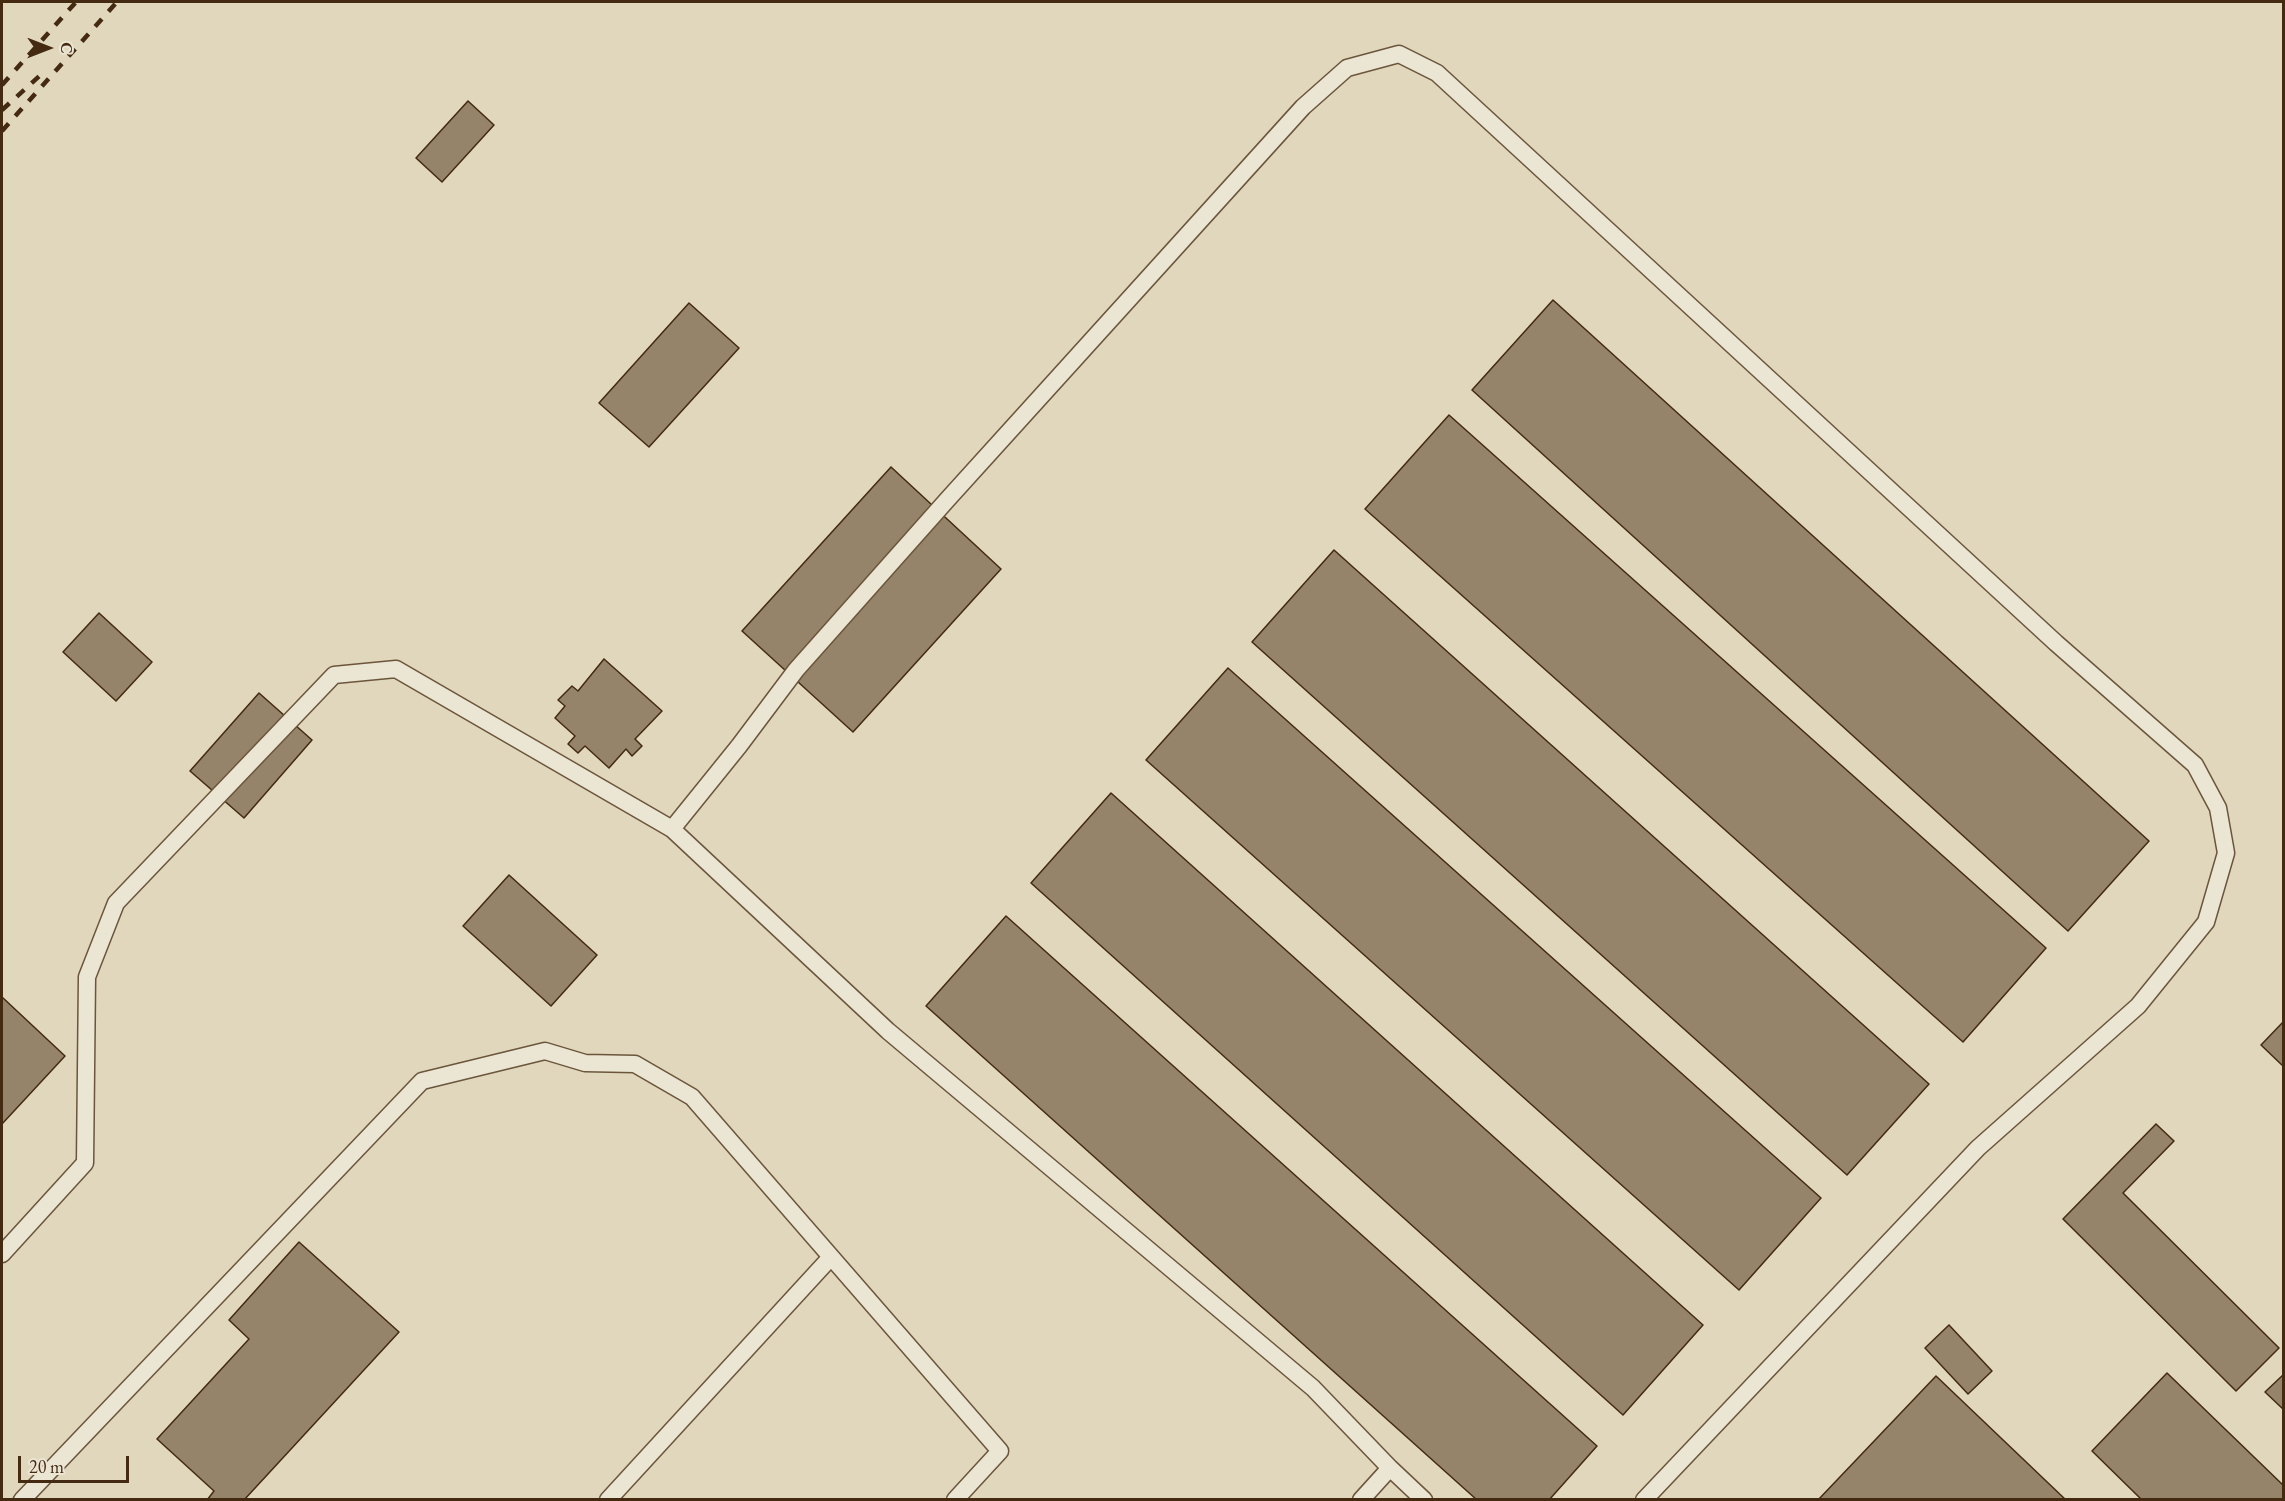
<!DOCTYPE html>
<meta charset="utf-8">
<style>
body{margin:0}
#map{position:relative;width:2285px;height:1501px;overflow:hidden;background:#e0d7bc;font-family:"EB Garamond",serif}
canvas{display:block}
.frame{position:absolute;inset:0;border:3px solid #442a10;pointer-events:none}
.north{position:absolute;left:18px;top:18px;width:60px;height:60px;-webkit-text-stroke:4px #ebe5d3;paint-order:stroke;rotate:90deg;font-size:16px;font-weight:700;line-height:24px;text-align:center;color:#442a10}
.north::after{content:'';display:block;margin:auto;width:21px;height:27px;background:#442a10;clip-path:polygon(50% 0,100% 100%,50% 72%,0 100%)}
.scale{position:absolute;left:18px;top:1456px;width:111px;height:27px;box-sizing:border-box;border:3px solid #442a10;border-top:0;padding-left:8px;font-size:18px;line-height:21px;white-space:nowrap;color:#442a10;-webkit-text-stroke:4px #ebe5d3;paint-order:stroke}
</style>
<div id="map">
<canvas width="2285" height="1501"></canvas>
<div class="frame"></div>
<div class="north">С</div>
<div class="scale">20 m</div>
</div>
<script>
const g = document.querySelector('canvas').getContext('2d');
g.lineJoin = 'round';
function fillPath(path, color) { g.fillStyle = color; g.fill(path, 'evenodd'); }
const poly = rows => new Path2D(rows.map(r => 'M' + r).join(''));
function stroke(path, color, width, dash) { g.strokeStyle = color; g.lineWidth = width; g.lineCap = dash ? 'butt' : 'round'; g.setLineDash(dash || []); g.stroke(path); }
const building = poly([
 [468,101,494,125,442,182,416,158,468,101],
 [1553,300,2149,841,2068,931,1472,390,1553,300],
 [689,303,739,348,649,447,599,403,689,303],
 [1449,415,2046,948,1963,1042,1365,509,1449,415],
 [891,467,1001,569,853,732,742,631,891,467],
 [1334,550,1929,1084,1847,1175,1252,642,1334,550],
 [99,613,152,662,116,701,63,652,99,613],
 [604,659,662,711,635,739,642,746,632,756,626,749,609,768,585,746,578,753,568,744,575,736,555,718,565,706,558,700,572,686,578,691,604,659],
 [1228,668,1821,1198,1739,1290,1146,760,1228,668],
 [259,693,312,740,244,818,190,771,259,693],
 [1111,793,1703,1325,1623,1415,1031,883,1111,793],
 [509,875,597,955,551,1006,463,926,509,875],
 [1006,916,1597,1446,1549,1500,1477,1500,926,1006,1006,916],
 [2,997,65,1056,2,1124,2,997],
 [2284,1021,2284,1067,2261,1045,2284,1021],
 [2156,1124,2174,1141,2123,1193,2279,1348,2236,1391,2063,1219,2156,1124],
 [299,1242,399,1332,244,1500,207,1500,214,1491,157,1439,249,1339,229,1320,299,1242],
 [1949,1325,1992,1371,1968,1394,1925,1348,1949,1325],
 [2167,1373,2284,1486,2284,1500,2142,1500,2092,1451,2167,1373],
 [2284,1374,2284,1410,2265,1392,2284,1374],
 [1936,1376,2066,1500,1818,1500,1936,1376]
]);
const lane = poly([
 [672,829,739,746,796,670,947,500,1303,107,1347,68,1399,54,1437,73,2056,643,2195,765,2218,808,2226,853,2206,922,2138,1006,1978,1148,1644,1500],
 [2,1254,85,1163,87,977,116,903,334,675,396,669,672,829,888,1031,1313,1388,1390,1468,1424,1500],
 [22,1500,422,1081,545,1051,585,1063,635,1064,692,1097,1000,1451,955,1500],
 [608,1500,831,1257],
 [1361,1500,1390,1468]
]);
const rail = poly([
 [2,85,76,2],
 [2,110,46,70],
 [2,131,117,2]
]);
fillPath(building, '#958469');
stroke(building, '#442a10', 1.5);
stroke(lane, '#6b553b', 19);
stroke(lane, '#ebe5d3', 16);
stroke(rail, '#442a10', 4.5, [10, 10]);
</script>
